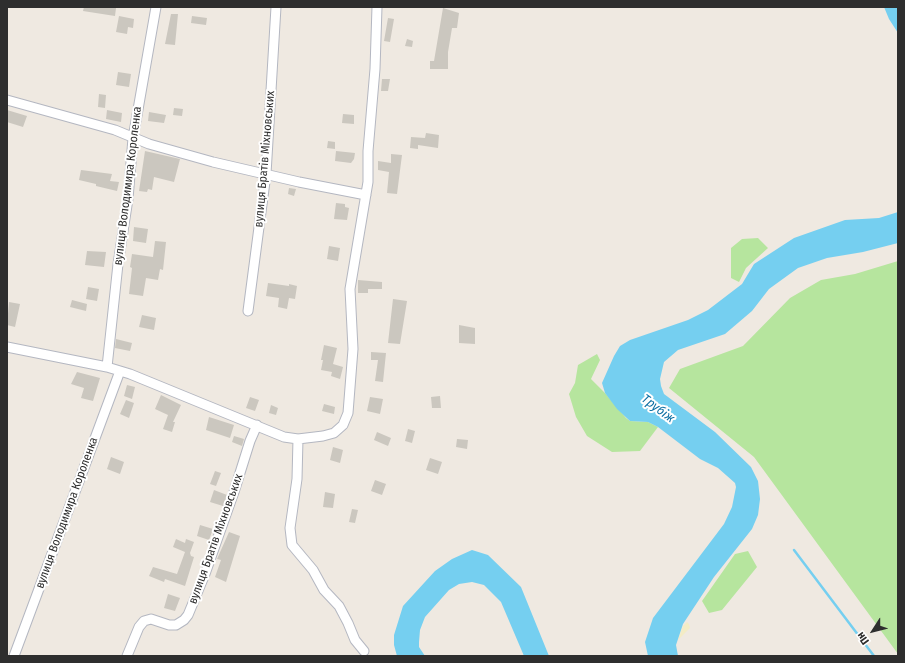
<!DOCTYPE html>
<meta charset="utf-8">
<style>
body{margin:0}
#map{position:relative;width:905px;height:663px;overflow:hidden;background:#efe9e1;font-family:"Fira Sans Condensed",sans-serif}
canvas{display:block}
.frame{position:absolute;inset:0;border:8px solid #2e2e2e;pointer-events:none}
.north{position:absolute;left:853px;top:611px;width:40px;height:40px;-webkit-text-stroke:3px #fff;paint-order:stroke;rotate:234deg;font-size:11px;font-weight:700;line-height:16px;text-align:center;color:#2e2e2e}
.north::after{content:'';display:block;margin:auto;width:14px;height:18px;background:#2e2e2e;clip-path:polygon(50% 0,100% 100%,50% 72%,0 100%)}
</style>
<div id="map">
<canvas width="905" height="663"></canvas>
<div class="frame"></div>
<div class="north">Пн</div>
</div>
<script>
const g = document.querySelector('canvas').getContext('2d');
g.lineJoin = 'round';
function fillPath(path, color) { g.fillStyle = color; g.fill(path, 'evenodd'); }
const poly = rows => new Path2D(rows.map(r => 'M' + r).join(''));
function stroke(path, color, width, dash) { g.strokeStyle = color; g.lineWidth = width; g.lineCap = dash ? 'butt' : 'round'; g.setLineDash(dash || []); g.stroke(path); }
function write(font, color, halo, rows, align = 'center') {
  g.font = font + ' "Fira Sans Condensed",sans-serif'; g.lineWidth = 4; g.setLineDash([]); g.textBaseline = 'middle'; g.strokeStyle = halo; g.fillStyle = color; for (const [text, x, y, turn = 0] of rows) {
    g.save(); g.translate(x, y); g.rotate((+turn || 0) * Math.PI / 180); g.textAlign = isNaN(turn) ? turn : align; if (halo) g.strokeText(text, 0, 0); g.fillText(text, 0, 0); g.restore();
  }
}
const green = poly([
 [758,238,768,248,746,268,739,282,731,278,731,248,742,239],
 [898,261,898,654,754,457,669,388,680,369,743,346,790,298,821,280,855,274],
 [597,354,600,360,591,379,605,393,626,418,630,421,648,422,658,427,640,451,612,452,587,436,576,417,569,394,575,383,578,365],
 [748,551,757,567,722,610,709,613,702,601,735,554]
]);
const sand = poly([
 [687,622,689,624,690,628,678,640,683,626]
]);
const water = poly([
 [884,7,898,7,898,33,889,19],
 [898,212,898,243,863,252,827,258,798,268,769,289,752,311,725,334,678,350,664,362,660,379,661,386,664,394,715,432,751,467,758,481,760,499,758,515,752,529,714,577,683,624,676,645,678,656,648,656,645,642,653,618,724,524,732,507,736,487,735,483,718,468,700,459,658,427,648,422,630,421,617,409,605,393,602,383,614,356,620,346,630,340,688,320,708,310,742,284,754,264,794,238,845,220,879,218],
 [472,550,488,555,521,587,549,656,524,656,501,602,484,585,472,582,459,584,449,590,425,617,420,630,419,642,419,647,425,656,397,656,394,645,394,635,403,606,435,571,452,559]
]);
const stream = poly([
 [794,550,874,656]
]);
const building = poly([
 [84,7,108,7,116,8,115,16,83,11],
 [443,8,459,13,457,28,452,28,448,52,448,69,430,69,430,61,434,61],
 [171,14,178,14,175,45,165,44],
 [119,16,134,19,133,28,128,27,127,34,116,32],
 [192,16,207,18,206,25,191,23],
 [388,18,394,19,390,42,384,41],
 [407,39,413,41,412,47,405,46],
 [118,72,131,74,129,87,116,85],
 [382,79,390,79,388,91,381,91],
 [99,94,106,95,105,108,98,107],
 [174,108,183,109,182,116,173,115],
 [7,110,27,116,23,127,7,122],
 [107,110,122,113,121,122,106,119],
 [149,112,166,115,164,123,148,121],
 [343,114,354,115,354,124,342,123],
 [426,133,439,135,438,148,418,145,418,149,410,148,411,137,425,138],
 [328,141,335,142,335,149,327,148],
 [145,151,180,159,174,182,154,177,152,190,148,189,147,192,139,191],
 [336,151,355,153,354,159,351,163,335,161],
 [391,154,402,155,397,194,387,193,389,172,378,170,378,161,391,163],
 [81,170,112,174,110,181,119,182,117,191,96,186,96,184,79,180],
 [289,188,296,189,294,196,288,194],
 [336,203,345,204,345,207,349,208,347,220,334,219],
 [134,227,148,229,146,243,133,241],
 [155,241,166,242,163,270,160,269,158,280,146,278,143,296,129,294,132,268,130,267,132,254,153,257],
 [329,246,340,248,338,261,327,259],
 [87,251,106,252,104,267,85,265],
 [358,280,382,282,382,289,368,289,368,293,358,293],
 [268,283,289,286,289,284,297,286,295,299,289,298,287,309,278,307,279,298,266,296],
 [88,287,99,289,97,301,86,299],
 [393,299,407,301,400,344,388,343],
 [72,300,87,304,86,311,70,307],
 [9,302,20,304,15,327,7,325],
 [142,315,156,318,154,330,139,327],
 [459,325,475,328,475,344,459,343],
 [116,339,132,343,130,351,115,348],
 [324,345,337,348,333,364,343,367,340,379,331,376,332,372,321,370,323,360,321,360],
 [371,352,386,353,383,382,375,381,378,360,371,360],
 [77,372,100,378,93,401,81,398,84,388,71,384],
 [127,385,135,387,132,399,124,396],
 [161,395,181,405,173,422,175,422,172,432,163,429,168,415,155,409],
 [440,396,441,408,432,408,431,397],
 [250,397,259,400,255,411,246,408],
 [370,397,383,399,380,414,367,411],
 [126,400,134,403,129,418,120,414],
 [324,404,335,407,334,414,322,411],
 [271,405,278,408,276,415,269,413],
 [209,417,234,425,230,438,206,430],
 [408,429,415,431,412,443,405,441],
 [377,432,391,438,388,446,374,440],
 [234,436,244,439,242,446,232,442],
 [457,439,468,440,467,449,456,447],
 [333,447,343,450,340,463,330,460],
 [111,457,124,462,120,474,107,469],
 [430,458,442,462,438,474,426,470],
 [215,471,221,473,216,486,210,484],
 [375,480,386,484,382,495,371,491],
 [214,490,227,495,223,506,210,502],
 [325,492,335,494,333,508,323,507],
 [352,509,358,510,355,523,349,522],
 [200,525,213,529,209,540,197,536],
 [229,532,240,536,226,582,215,577,221,560,217,559],
 [176,539,185,543,186,539,194,542,190,553,191,556,194,557,185,586,165,579,164,582,149,576,153,567,177,574,185,552,173,547],
 [168,594,180,598,175,611,164,608]
]);
const street = poly([
 [7,100,115,130,149,144,213,162,299,182,366,195],
 [248,311,266,174,276,7],
 [7,347,107,367,130,374,284,437,298,439,297,479,290,528,292,545,313,570,324,590,339,606,348,623,355,640,364,651],
 [107,367,118,264,128,199,133,138,156,7],
 [298,439,323,436,334,433,343,425,348,413,353,349,350,289,368,182,368,151,375,69,377,7],
 [14,656,120,371],
 [127,656,139,627,144,621,151,619,169,625,176,625,184,620,188,615,205,574,234,492,250,441,257,425]
]);
const streetNames = [
 ["вулиця Братів Міхновських",265,159,-85],
 ["вулиця Володимира Короленка",128,186,-83],
 ["вулиця Володимира Короленка",67,513,-70],
 ["вулиця Братів Міхновських",216,539,-70]
];
const waterNames = [
 ["Трубіж",658,409,37]
];
fillPath(green, '#b6e59e');
fillPath(sand, '#f3ecc5');
fillPath(water, '#75cff0');
stroke(stream, '#75cff0', 2.5);
fillPath(building, '#cbc7bf');
stroke(street, '#b4b7c1', 11);
stroke(street, '#fff', 9);
write('12px', '#2e2e2e', '#fff', streetNames);
write('italic 13px', '#0d6fa3', '#fff', waterNames);
</script>
